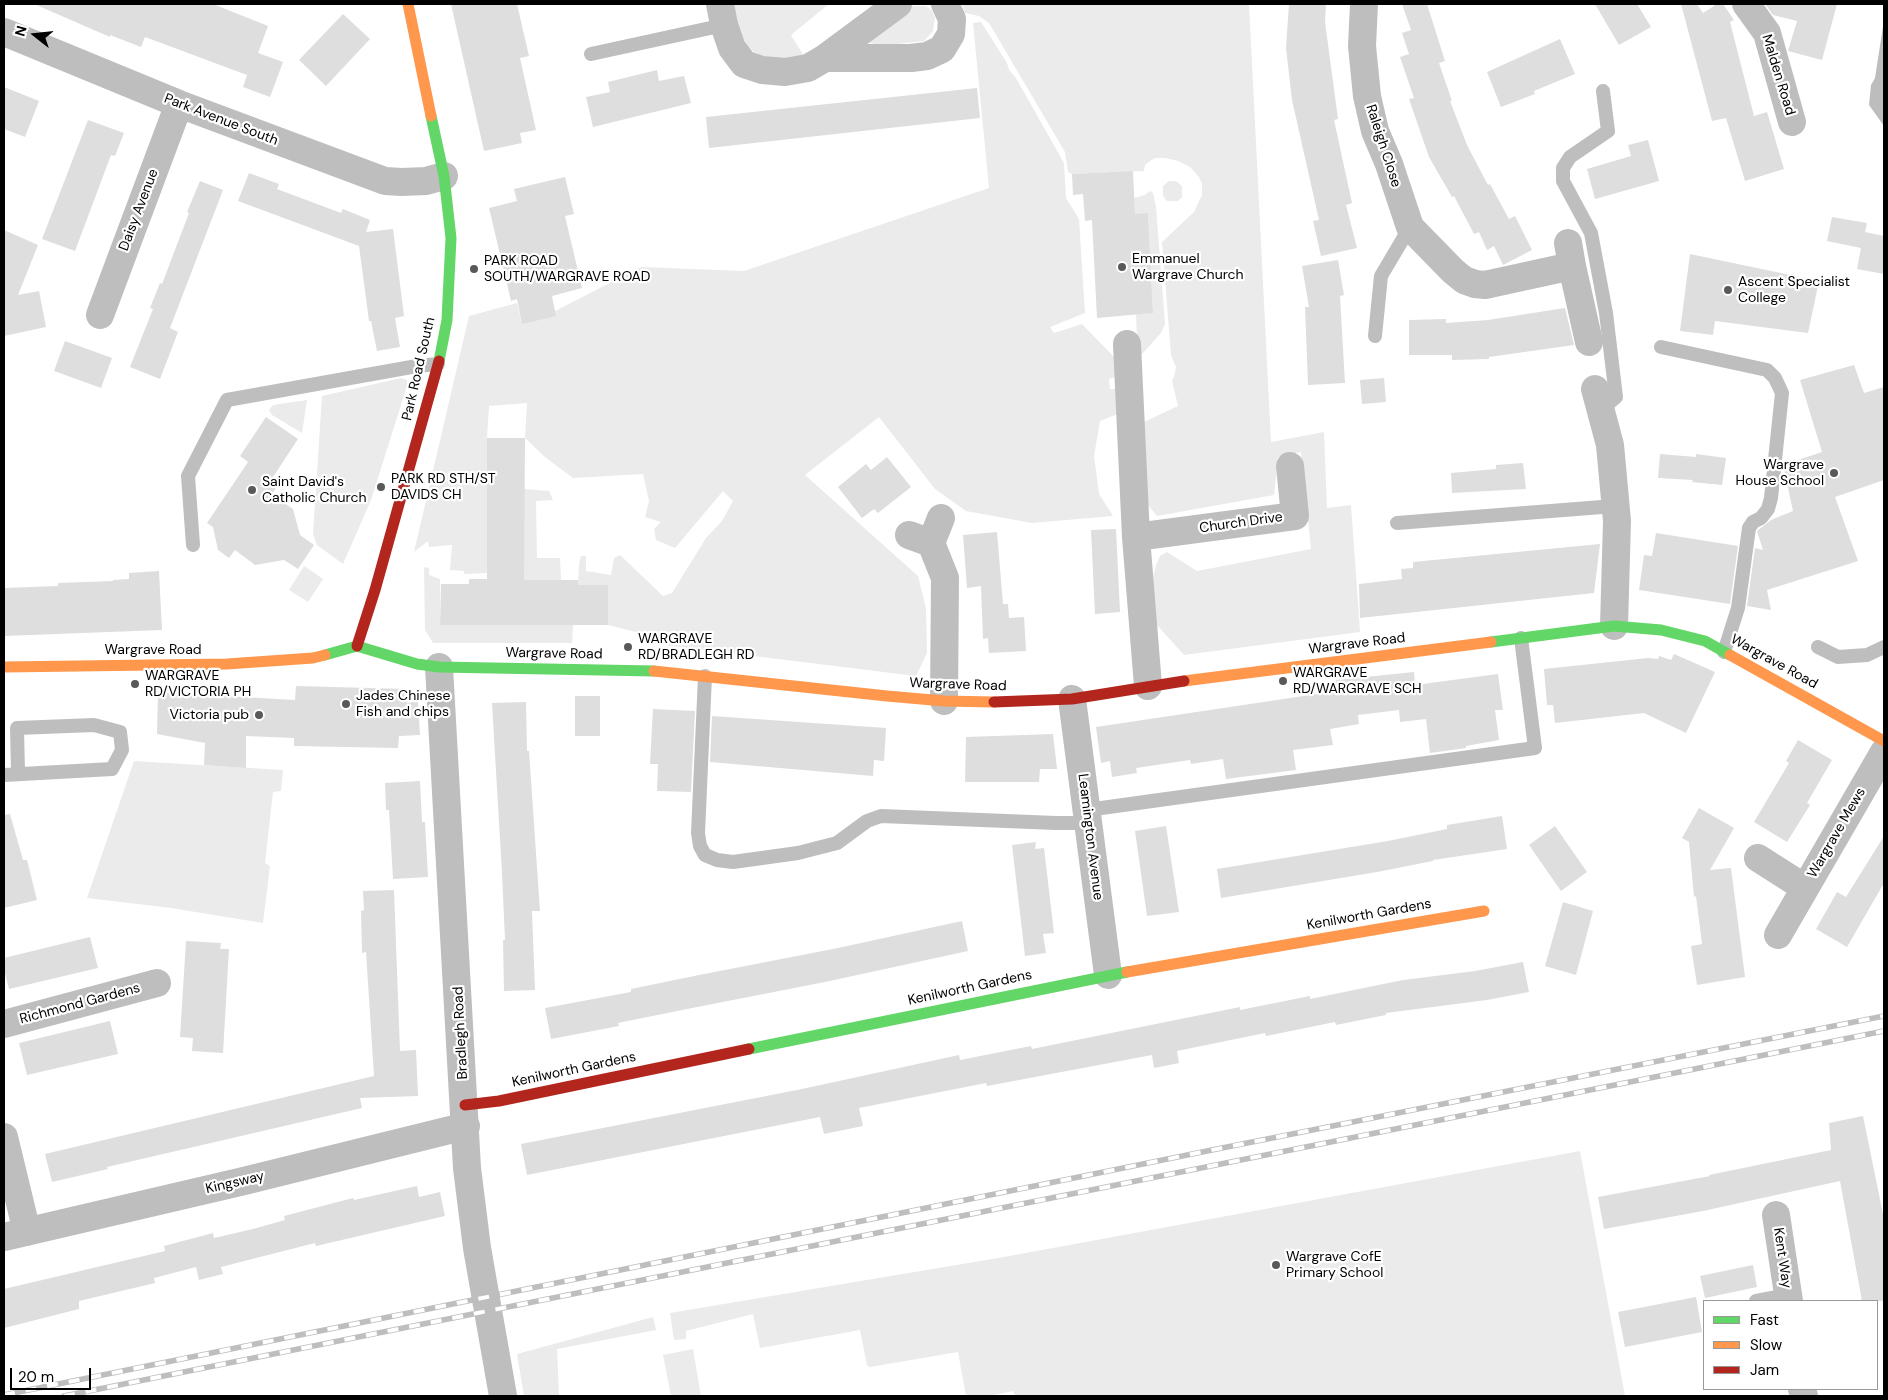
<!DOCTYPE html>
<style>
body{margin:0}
#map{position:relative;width:1888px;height:1400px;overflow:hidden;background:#fff;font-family:"DM Sans",sans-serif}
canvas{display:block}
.frame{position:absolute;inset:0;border:5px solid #000;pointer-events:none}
.legend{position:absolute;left:1703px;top:1300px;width:175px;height:90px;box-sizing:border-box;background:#fff;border:1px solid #999;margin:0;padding:6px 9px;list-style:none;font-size:15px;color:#000}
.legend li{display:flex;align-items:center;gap:10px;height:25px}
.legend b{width:25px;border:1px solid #999}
.north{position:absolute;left:10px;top:10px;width:50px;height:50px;-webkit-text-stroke:4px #fff;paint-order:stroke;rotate:286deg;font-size:14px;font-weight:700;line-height:20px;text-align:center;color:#000}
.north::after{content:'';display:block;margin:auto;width:18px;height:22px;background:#000;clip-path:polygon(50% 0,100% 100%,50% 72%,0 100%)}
.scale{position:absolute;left:10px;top:1368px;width:81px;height:22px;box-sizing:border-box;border:2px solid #000;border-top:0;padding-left:6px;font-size:15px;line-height:18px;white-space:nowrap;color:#000;-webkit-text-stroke:4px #fff;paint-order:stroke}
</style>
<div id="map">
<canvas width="1888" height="1400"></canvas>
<div class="frame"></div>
<ul class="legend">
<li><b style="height:6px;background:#63d668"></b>Fast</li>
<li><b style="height:6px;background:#ff974d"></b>Slow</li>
<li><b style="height:6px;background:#b3261e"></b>Jam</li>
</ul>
<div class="north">N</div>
<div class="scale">20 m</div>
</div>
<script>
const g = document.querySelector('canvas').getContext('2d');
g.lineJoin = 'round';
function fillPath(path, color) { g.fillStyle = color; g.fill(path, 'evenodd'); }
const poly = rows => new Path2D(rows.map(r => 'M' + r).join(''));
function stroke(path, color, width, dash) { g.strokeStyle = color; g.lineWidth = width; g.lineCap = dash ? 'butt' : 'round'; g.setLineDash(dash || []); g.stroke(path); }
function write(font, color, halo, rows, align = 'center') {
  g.font = font + ' "DM Sans",sans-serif'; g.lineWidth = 4.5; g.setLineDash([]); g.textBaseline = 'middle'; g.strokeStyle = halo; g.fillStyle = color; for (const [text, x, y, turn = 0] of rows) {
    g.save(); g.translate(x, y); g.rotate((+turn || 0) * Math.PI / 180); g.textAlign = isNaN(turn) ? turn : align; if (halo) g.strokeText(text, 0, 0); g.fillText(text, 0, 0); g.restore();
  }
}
const green = poly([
 [731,4,829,4,791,35,804,56,777,59,761,55,754,52,748,46,735,24],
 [962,4,1249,4,1271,442,1324,432,1327,508,1351,505,1360,632,1184,655,1156,624,1153,579,1156,565,1160,556,1167,552,1197,571,1311,549,1301,452,1278,457,1274,495,1157,516,1148,505,1144,422,1178,406,1172,381,1174,377,1176,367,1171,355,1162,242,1194,212,1202,195,1202,184,1199,177,1190,167,1178,161,1165,158,1155,158,1150,161,1145,165,1144,171,1072,174,1068,172,1065,152,989,23,979,16,965,13],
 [908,6,926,6,932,11,935,18,933,31,924,41,878,46,869,42],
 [981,22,1007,63,1009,70,1016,78,1064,163,1066,198,1079,219,1085,313,1050,327,1054,333,1082,324,1117,360,1118,376,1109,379,1110,389,1118,389,1120,413,1100,421,1094,456,1099,494,1113,516,1032,523,966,511,935,489,879,417,805,475,918,576,926,608,927,653,916,676,664,645,644,634,608,625,578,585,579,564,581,556,586,556,586,571,611,575,614,558,620,555,663,596,672,593,706,538,722,521,733,501,723,491,675,548,656,540,654,529,661,522,645,517,649,501,643,474,573,478,545,457,525,438,527,403,489,406,487,438,487,573,464,574,464,571,450,570,452,545,429,547,428,541,414,552,469,316,517,303,522,324,555,311,641,267,744,271,989,188,973,23],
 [1169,181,1176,181,1182,186,1182,197,1178,201,1167,201,1163,196,1163,186],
 [1150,191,1153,193,1156,207,1165,324,1161,333,1135,362,1137,337,1136,314,1153,313,1148,214,1135,214,1134,198,1145,195],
 [401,378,407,380,407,386,371,500,343,564,317,545,313,534,322,396],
 [307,400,302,433,272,415,269,410,273,405],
 [524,489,549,491,553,500,536,501,537,558,560,558,561,580,524,580],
 [304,566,323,579,308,602,289,590],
 [424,567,429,568,429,575,440,579,440,625,573,625,572,643,433,643,425,630],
 [134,761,283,770,281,791,273,792,265,863,270,866,263,923,171,908,87,898],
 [1580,1151,1625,1396,1015,1396,1013,1391,989,1396,966,1396,958,1352,870,1367,867,1365,860,1330,760,1348,753,1314,686,1331,686,1339,674,1340,670,1313,1004,1257],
 [653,1317,656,1330,557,1349,559,1396,524,1396,517,1354],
 [693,1349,701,1396,671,1396,663,1355]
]);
const water = poly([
 [1884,20,1884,126,1869,105,1871,85,1875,78]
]);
const building = poly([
 [34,4,213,4,268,26,258,53,283,62,270,97,243,87,247,75,145,37,141,47,110,35,110,37],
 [451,4,517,4,529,56,520,58,536,130,520,133,522,143,484,151],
 [1289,4,1326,4,1325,22,1338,119,1334,120,1352,203,1346,205,1357,248,1321,256,1313,221,1319,220,1292,100,1286,48],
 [1402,4,1427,4,1445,61,1439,63,1452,101,1450,101,1467,145,1488,185,1490,184,1509,219,1515,216,1532,250,1503,265,1494,246,1487,250,1479,232,1474,234,1454,196,1452,197,1429,157,1409,99,1414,98,1400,57,1409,54,1402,33,1411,30],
 [1595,4,1637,4,1651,27,1619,45],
 [1681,4,1697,4,1703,13,1717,4,1723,4,1734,20,1730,22,1754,116,1767,112,1784,169,1745,181,1726,118,1712,121],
 [1765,4,1837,4,1822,60,1788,51,1797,21,1773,15],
 [343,14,370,39,326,86,299,60],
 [1560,39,1575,74,1534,91,1535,94,1501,107,1487,72],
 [657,70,659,81,684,76,691,103,593,127,586,97,610,92,608,82],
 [4,87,39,101,25,137,4,129],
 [977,88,980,118,709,148,706,117],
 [88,120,124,133,115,156,111,155,75,251,42,239],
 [1648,140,1659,181,1595,199,1587,169,1631,156,1628,145],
 [1133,171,1135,214,1148,213,1153,313,1097,318,1092,220,1085,221,1083,194,1073,195,1072,174],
 [249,173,279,184,277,189,341,213,343,209,370,220,366,232,393,229,404,316,395,318,400,347,377,351,371,321,369,321,359,246,238,201],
 [565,177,574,214,565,216,582,288,552,296,556,316,522,324,517,299,511,301,489,208,517,201,514,189],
 [200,181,223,190,170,328,178,332,160,379,130,367,153,309,150,308,160,283,162,284,189,213,187,212],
 [1832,217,1867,223,1865,232,1884,236,1884,274,1857,269,1861,248,1827,241],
 [4,230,38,245,18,295,39,291,46,327,4,336],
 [1690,254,1819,281,1808,333,1715,321,1713,335,1680,331],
 [1338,260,1344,295,1340,296,1345,383,1308,385,1305,307,1309,307,1302,266],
 [1565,308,1574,345,1489,357,1489,359,1452,360,1452,355,1409,355,1409,320,1446,319,1446,323,1488,320],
 [65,341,112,358,101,388,54,371],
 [1854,365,1864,393,1884,387,1884,480,1835,497,1858,561,1767,590,1771,610,1747,606,1755,548,1763,550,1757,531,1771,520,1793,511,1783,465,1822,452,1800,380],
 [1384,378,1386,402,1362,404,1360,380],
 [266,417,298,439,271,480,278,485,272,494,293,509,300,535,314,545,298,569,284,560,255,565,235,550,229,558,218,550,213,527,207,523,248,462,240,456],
 [487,438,525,438,524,580,578,580,578,585,608,585,608,625,440,625,441,584,469,584,469,579,487,579],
 [1660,454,1696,457,1696,454,1726,458,1722,485,1692,482,1693,480,1658,478],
 [887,457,911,487,878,513,874,509,862,518,838,487,866,464,871,470],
 [1523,463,1526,489,1452,493,1451,473,1496,469,1496,465],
 [1116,529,1120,612,1095,614,1091,530],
 [997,532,1003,604,1008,604,1009,618,1024,617,1026,651,989,653,988,638,983,639,981,586,967,588,963,535],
 [1656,533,1738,546,1730,604,1639,590,1644,555,1652,556],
 [1600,544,1594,593,1360,618,1359,584,1402,579,1401,569,1413,568,1413,562],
 [159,571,162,630,4,636,4,588,58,586,58,583,113,581,113,580,129,579,129,573],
 [1674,654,1715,672,1686,733,1644,713,1555,723,1553,705,1547,705,1544,669,1648,658,1658,659,1659,656,1671,660],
 [1414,672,1415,685,1498,674,1503,710,1495,710,1499,740,1466,746,1466,748,1430,753,1426,719,1400,722,1399,710,1358,715,1359,724,1330,729,1333,745,1293,750,1296,770,1226,779,1223,759,1191,764,1190,760,1136,768,1137,773,1112,777,1110,761,1101,763,1096,727,1337,691,1336,680],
 [296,686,407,689,407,703,418,701,420,735,399,736,398,748,294,746,294,738,246,736,246,768,204,765,205,743,157,734,158,692,295,700],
 [575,696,600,696,600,736,575,736],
 [526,702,527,751,529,751,540,911,532,911,535,990,504,991,503,940,505,940,502,873,492,703],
 [653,709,695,711,691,792,657,791,658,764,650,764],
 [712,716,886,728,884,761,874,760,873,776,710,762],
 [1053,734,1057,769,1040,769,1039,782,965,782,966,737],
 [1798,740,1832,760,1807,803,1810,805,1787,842,1754,822,1789,763,1786,761],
 [420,781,422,822,425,822,428,877,393,879,389,810,386,810,385,783],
 [1699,808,1734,828,1710,870,1731,868,1745,977,1697,985,1691,946,1702,944,1696,896,1694,897,1689,842,1682,838],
 [10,814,23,860,27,860,37,900,4,908,4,815],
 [1502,816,1507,849,1433,860,1433,861,1377,872,1221,898,1217,869,1388,841,1447,829,1447,825],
 [1166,826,1179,912,1147,916,1135,831],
 [1555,826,1587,872,1561,891,1529,845],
 [1884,836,1884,883,1847,947,1816,929,1837,892,1846,897],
 [1036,842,1035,849,1044,848,1054,933,1043,934,1046,953,1025,956,1012,845],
 [394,890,400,1051,416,1050,418,1096,360,1098,362,1108,107,1167,108,1169,52,1182,45,1154,374,1076,366,952,362,953,361,911,364,910,363,891],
 [1563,902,1593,911,1576,975,1545,966],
 [962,921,968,951,825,982,687,1009,618,1023,619,1026,551,1039,545,1008,631,992,631,989,699,975,838,948],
 [90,937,98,968,9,989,4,969,4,958],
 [186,941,221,943,220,949,229,949,223,1053,192,1051,193,1038,180,1037],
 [1523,962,1529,992,1487,1000,1386,1013,1386,1015,1336,1025,1335,1022,1266,1036,1265,1033,1177,1051,1179,1063,1154,1068,1152,1055,987,1086,986,1083,859,1108,863,1126,824,1134,820,1117,527,1175,521,1144,802,1089,959,1055,960,1060,1031,1046,1032,1049,1240,1007,1240,1010,1310,996,1310,999,1403,980,1475,971],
 [110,1021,118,1054,27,1075,19,1043],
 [1863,1116,1884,1219,1884,1301,1862,1301,1840,1181,1703,1211,1604,1229,1598,1197,1710,1176,1709,1175,1831,1150,1829,1123],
 [417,1186,419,1197,440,1192,445,1216,316,1246,315,1243,260,1257,221,1267,223,1274,199,1280,196,1267,154,1278,155,1283,79,1301,79,1309,4,1328,4,1289,165,1251,164,1246,213,1233,214,1238,253,1229,285,1220,284,1216,353,1198,354,1200],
 [1753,1265,1757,1287,1705,1298,1700,1276],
 [1696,1297,1702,1332,1625,1347,1618,1312]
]);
const lane = poly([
 [591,54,724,25],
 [1375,336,1381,276,1410,227],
 [1661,347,1767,370,1775,378,1782,393,1771,498,1768,509,1761,518,1753,522,1749,528,1738,608,1724,652],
 [1601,410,1616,397,1606,313,1591,233,1563,181,1563,168,1570,157,1608,131,1603,91],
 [1397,523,1615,506],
 [193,545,188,476,227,400,417,366,438,364],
 [1818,647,1838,657,1867,655,1884,647],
 [705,676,698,833,700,846,705,855,717,860,733,862,798,853,837,843,867,821,881,816,1056,823,1088,823],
 [4,775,112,769,122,750,120,732,94,725,17,728,18,773],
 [1087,810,1535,748,1521,638],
 [1756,1301,1788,1295]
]);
const street = poly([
 [720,4,724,25,732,48,744,64,762,70,785,72,808,68,825,58,898,4],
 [1364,4,1362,46,1367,96,1375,131,1389,164,1410,227,1453,271,1464,280,1475,284,1485,285,1572,266,1568,243],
 [1746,4,1767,33,1792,122],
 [4,32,179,104,385,181,402,182,426,181,444,176],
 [825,58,911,58,927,56,942,49,951,34,952,19,945,4],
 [1572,266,1589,342],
 [100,315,179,104],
 [1127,344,1136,537,1148,686],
 [1595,389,1610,445,1617,521,1614,626],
 [909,535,931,543,941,518],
 [1136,537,1295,516,1290,466],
 [931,543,945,578,944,701],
 [439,667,467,1168,477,1248,503,1396],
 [1072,699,1108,975],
 [1758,858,1805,888],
 [1778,935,1884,752],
 [4,1024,157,983],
 [4,1137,27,1232],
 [1776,1215,1789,1301],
 [4,1237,244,1181,466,1126],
 [1802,1389,1804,1396]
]);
const fast = poly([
 [431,116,444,176,451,238,447,320,439,361],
 [1491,642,1614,626,1661,630,1705,641,1730,655],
 [325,655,357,646,417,664,439,667,654,671],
 [749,1049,1127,972]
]);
const slow = poly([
 [408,4,431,116],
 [1730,655,1884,741],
 [4,667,227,664,313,658,325,655],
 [654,671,887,696,944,701,994,702],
 [1184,681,1491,642],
 [1127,972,1484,911]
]);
const jam = poly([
 [357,646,375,590,439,361],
 [994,702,1072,699,1184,681],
 [465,1105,499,1101,749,1049]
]);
const rail = poly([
 [4,1395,1207,1151,1884,1016],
 [64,1396,1884,1031]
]);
const markers = [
 [1122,267,5,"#595959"],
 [474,269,5,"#595959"],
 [1728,290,5,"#595959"],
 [1834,473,5,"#595959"],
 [381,487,5,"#595959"],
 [252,490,5,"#595959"],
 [628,647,5,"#595959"],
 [1283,681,5,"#595959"],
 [135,684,5,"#595959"],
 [346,704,5,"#595959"],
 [259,715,5,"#595959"],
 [1276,1265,5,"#595959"]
];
const streetNames = [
 ["Malden Road",1778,75,73],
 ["Park Avenue South",221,120,21],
 ["Raleigh Close",1383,146,72],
 ["Daisy Avenue",139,210,-69],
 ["Park Road South",419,369,-77],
 ["Church Drive",1241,523,-8],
 ["Wargrave Road",1357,644,-7],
 ["Wargrave Road",153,650],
 ["Wargrave Road",554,654,1],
 ["Wargrave Road",1774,662,29],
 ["Wargrave Road",958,685,2],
 ["Wargrave Mews",1837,833,-60],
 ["Leamington Avenue",1090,837,83],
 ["Kenilworth Gardens",1369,915,-10],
 ["Kenilworth Gardens",970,988,-12],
 ["Richmond Gardens",80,1004,-15],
 ["Bradlegh Road",461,1033,-93],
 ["Kenilworth Gardens",574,1070,-12],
 ["Kingsway",235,1183,-13],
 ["Kent Way",1782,1258,82]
];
const poiNames = [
 ["Emmanuel",1132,259],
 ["Wargrave Church",1132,275],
 ["PARK ROAD",484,261],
 ["SOUTH/WARGRAVE ROAD",484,277],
 ["Ascent Specialist",1738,282],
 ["College",1738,298],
 ["Wargrave",1824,465,"right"],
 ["House School",1824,481,"right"],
 ["PARK RD STH/ST",391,479],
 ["DAVIDS CH",391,495],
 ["Saint David's",262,482],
 ["Catholic Church",262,498],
 ["WARGRAVE",638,639],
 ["RD/BRADLEGH RD",638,655],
 ["WARGRAVE",1293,673],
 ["RD/WARGRAVE SCH",1293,689],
 ["WARGRAVE",145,676],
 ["RD/VICTORIA PH",145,692],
 ["Jades Chinese",356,696],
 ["Fish and chips",356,712],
 ["Victoria pub",249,715,"right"],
 ["Wargrave CofE",1286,1257],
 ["Primary School",1286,1273]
];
fillPath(green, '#ebebeb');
fillPath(water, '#bdbdbd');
fillPath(building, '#dedede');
stroke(lane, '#bebebe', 14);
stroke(street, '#bebebe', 28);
stroke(fast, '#63d668', 11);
stroke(slow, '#ff974d', 11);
stroke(jam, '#b3261e', 11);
stroke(rail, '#bebebe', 5.5);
stroke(rail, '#fff', 4, [11]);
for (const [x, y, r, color] of markers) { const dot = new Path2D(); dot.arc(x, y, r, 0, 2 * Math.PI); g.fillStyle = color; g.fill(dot); stroke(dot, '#fff', 2); }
write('14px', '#000', '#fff', streetNames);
write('14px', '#000', '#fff', poiNames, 'left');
</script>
